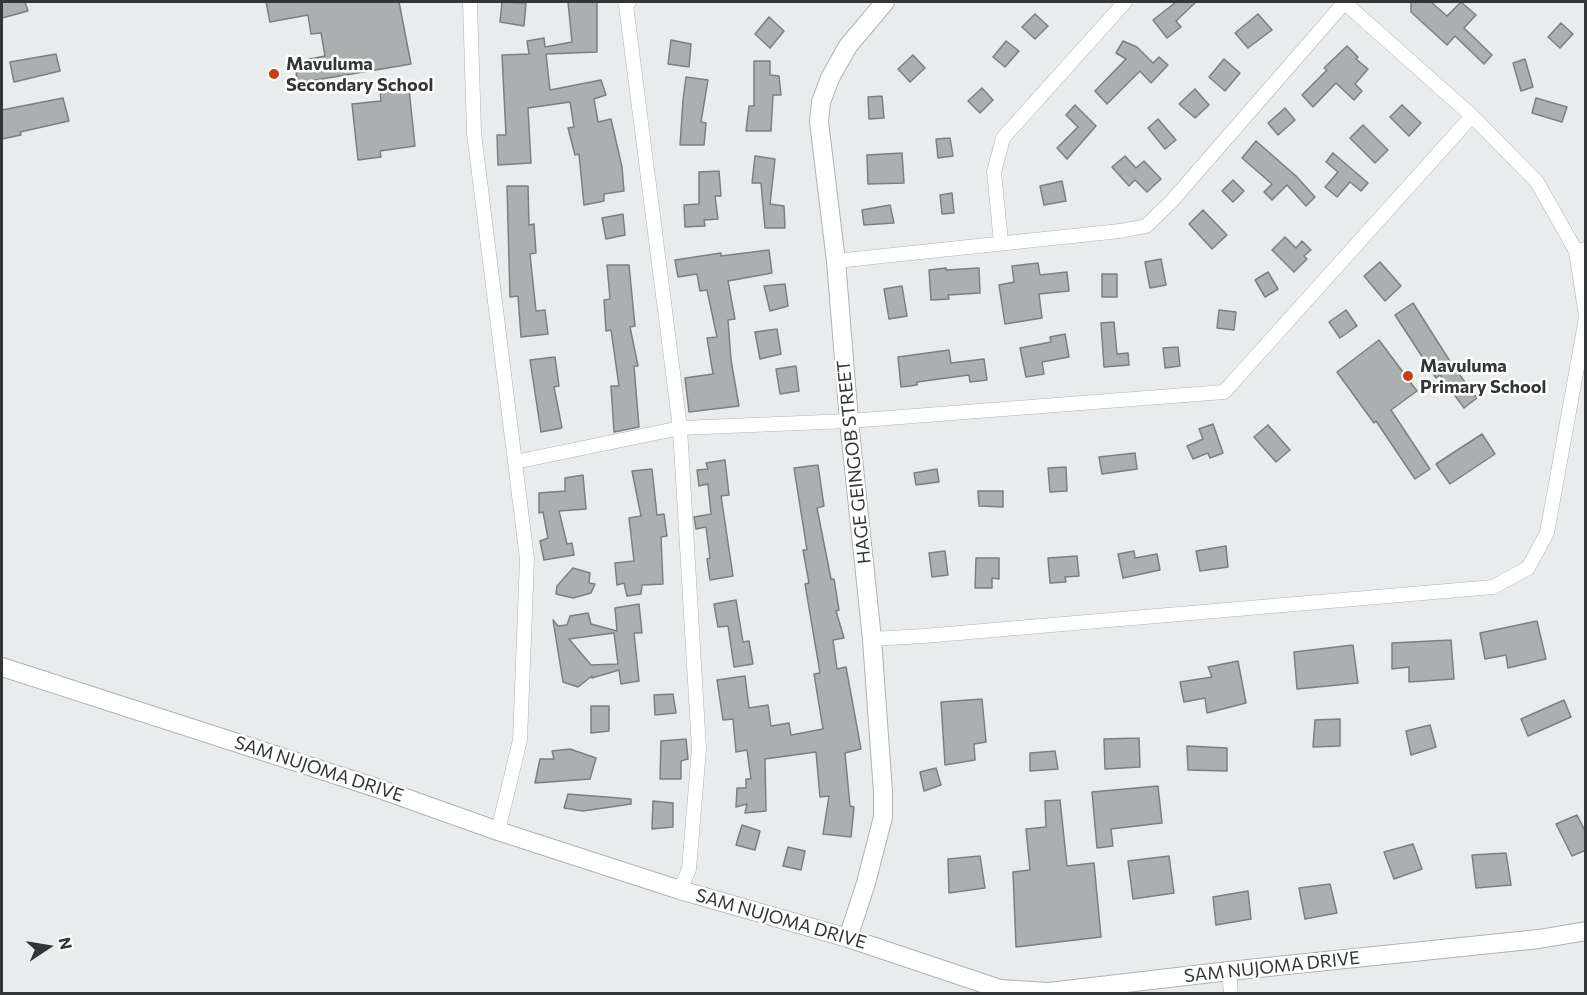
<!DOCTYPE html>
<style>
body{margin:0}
#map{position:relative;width:1587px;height:995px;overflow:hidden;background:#e8ecec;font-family:Commissioner,sans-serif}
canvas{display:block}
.frame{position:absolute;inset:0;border:3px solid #343536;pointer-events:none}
.north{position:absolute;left:18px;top:917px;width:60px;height:60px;-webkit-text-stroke:4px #fff;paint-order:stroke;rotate:78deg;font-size:16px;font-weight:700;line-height:24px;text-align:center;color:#343536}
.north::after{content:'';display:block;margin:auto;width:21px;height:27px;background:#343536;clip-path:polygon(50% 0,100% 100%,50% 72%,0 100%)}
</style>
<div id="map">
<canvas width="1587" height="995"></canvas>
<div class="frame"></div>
<div class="north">N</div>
</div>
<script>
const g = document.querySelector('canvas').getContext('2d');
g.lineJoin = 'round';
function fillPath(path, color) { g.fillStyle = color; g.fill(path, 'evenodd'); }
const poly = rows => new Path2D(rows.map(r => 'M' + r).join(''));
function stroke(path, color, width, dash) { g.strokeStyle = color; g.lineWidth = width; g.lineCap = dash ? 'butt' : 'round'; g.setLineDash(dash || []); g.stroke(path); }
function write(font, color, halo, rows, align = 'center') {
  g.font = font + ' Commissioner,sans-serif'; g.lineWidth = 5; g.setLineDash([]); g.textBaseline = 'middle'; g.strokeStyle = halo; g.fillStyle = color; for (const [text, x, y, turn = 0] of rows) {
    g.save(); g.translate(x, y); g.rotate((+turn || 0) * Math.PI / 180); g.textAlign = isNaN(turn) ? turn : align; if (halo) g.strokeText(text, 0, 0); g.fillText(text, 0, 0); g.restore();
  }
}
const building = poly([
 [2,2,25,2,28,11,2,18,2,2],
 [266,2,399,2,411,64,298,83,294,62,325,56,321,33,311,34,308,15,270,22,266,2],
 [502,2,526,3,524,26,500,22,502,2],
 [568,2,597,2,597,52,546,54,550,90,601,80,606,95,594,99,598,122,611,119,622,167,624,191,604,194,604,201,584,205,579,154,575,155,568,128,574,127,570,102,528,108,531,163,498,165,497,135,506,135,502,55,529,54,527,41,544,38,545,47,572,42,568,2],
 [1176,2,1196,2,1176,21,1181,27,1167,38,1153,20,1176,2],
 [1411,2,1431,2,1447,16,1461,2,1476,15,1464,28,1492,55,1484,64,1455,36,1447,45,1411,12,1411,2],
 [1035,14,1048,26,1035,39,1022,27,1035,14],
 [1258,14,1272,30,1248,48,1235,33,1258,14],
 [769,17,784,31,770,48,755,34,769,17],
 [1561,23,1573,34,1560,48,1548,37,1561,23],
 [671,40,691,44,689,67,668,64,671,40],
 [1006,41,1019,51,1005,67,993,57,1006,41],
 [1123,41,1137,47,1153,63,1159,57,1168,65,1151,83,1140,71,1107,104,1095,91,1126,59,1116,53,1123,41],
 [1347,46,1358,57,1356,59,1368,69,1355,84,1362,91,1354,100,1336,83,1313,107,1302,95,1327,70,1324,68,1347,46],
 [56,54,60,71,14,82,10,62,56,54],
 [913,55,925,68,910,82,898,69,913,55],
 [1224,59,1240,73,1225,91,1209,77,1224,59],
 [1525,59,1533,87,1521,91,1513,63,1525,59],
 [754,61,770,61,770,75,779,76,781,95,773,95,771,131,746,131,749,106,754,106,754,61],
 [686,77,708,80,701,122,706,123,704,145,680,145,683,100,686,77],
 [982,88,993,100,980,113,968,101,982,88],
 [409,89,415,146,380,151,381,157,358,160,352,104,381,101,380,91,409,89],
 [1195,89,1209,105,1195,118,1179,104,1195,89],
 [882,96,884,118,869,119,868,97,882,96],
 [63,98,69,121,20,132,21,135,2,139,2,110,63,98],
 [1536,98,1567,107,1562,122,1532,113,1536,98],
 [1075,105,1096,126,1067,159,1057,148,1078,127,1066,115,1075,105],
 [1402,105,1421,123,1409,136,1390,117,1402,105],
 [1285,108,1295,120,1278,135,1268,123,1285,108],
 [1158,119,1176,140,1165,149,1148,128,1158,119],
 [1363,125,1388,150,1375,163,1350,138,1363,125],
 [950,138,953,156,938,158,936,139,950,138],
 [1256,141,1296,176,1315,197,1306,206,1287,185,1272,200,1264,192,1272,184,1242,158,1256,141],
 [902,153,904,183,868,184,867,155,902,153],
 [1333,153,1368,183,1361,191,1350,182,1337,197,1325,187,1338,172,1326,162,1333,153],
 [755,156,775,159,770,204,784,206,785,228,765,228,761,183,752,183,755,156],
 [1125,156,1136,168,1144,161,1161,179,1147,192,1135,180,1129,186,1112,167,1125,156],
 [719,171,721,196,715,196,718,219,704,220,705,226,685,227,684,205,699,204,699,172,719,171],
 [1233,180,1244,191,1233,202,1222,191,1233,180],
 [1062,181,1066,201,1044,205,1040,186,1062,181],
 [507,186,528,186,529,225,534,224,536,253,530,254,536,311,545,310,548,334,521,337,518,296,510,297,507,186],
 [952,193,954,213,942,214,940,195,952,193],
 [890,205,894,223,864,225,862,210,890,205],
 [1203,210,1227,235,1212,249,1189,224,1203,210],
 [623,214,625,235,606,239,602,218,623,214],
 [1285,237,1296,248,1302,241,1311,250,1304,256,1307,259,1294,272,1272,250,1285,237],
 [769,250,772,273,728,281,735,319,728,320,731,360,739,406,689,412,685,378,713,374,707,338,717,337,707,290,700,291,697,274,678,277,675,260,721,253,721,256,769,250],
 [1161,259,1166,285,1150,288,1145,262,1161,259],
 [1380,262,1401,286,1385,301,1364,276,1380,262],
 [1038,263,1040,275,1067,272,1069,291,1039,294,1042,318,1005,324,999,285,1014,282,1012,266,1038,263],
 [607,265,629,265,635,326,630,327,638,366,634,366,639,427,614,432,611,386,619,386,611,330,606,331,604,300,610,299,607,265],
 [946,268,946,270,979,268,980,293,948,295,949,299,931,300,929,270,946,268],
 [1268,272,1278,289,1265,297,1255,280,1268,272],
 [1102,274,1117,274,1117,297,1102,297,1102,274],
 [785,284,788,306,770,311,764,286,785,284],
 [902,286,907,316,889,319,884,289,902,286],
 [1413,303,1453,366,1477,398,1464,408,1440,375,1436,378,1395,315,1413,303],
 [1219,310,1236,312,1234,330,1217,328,1219,310],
 [1346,310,1357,326,1340,338,1329,322,1346,310],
 [1114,322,1117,354,1128,353,1129,365,1104,367,1101,323,1114,322],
 [777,329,781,354,760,359,755,332,777,329],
 [1065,334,1069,357,1042,362,1044,374,1026,377,1020,348,1051,342,1050,337,1065,334],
 [1379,340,1417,391,1391,410,1430,469,1415,479,1376,421,1374,423,1337,372,1379,340],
 [1178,347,1180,366,1165,368,1163,348,1178,347],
 [949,350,951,363,984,359,987,380,970,382,969,375,917,382,917,385,901,387,898,357,949,350],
 [555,357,559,386,554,387,562,428,541,432,530,360,555,357],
 [796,366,799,391,780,394,776,369,796,366],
 [1213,424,1223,453,1210,458,1208,453,1193,459,1187,446,1203,439,1199,429,1213,424],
 [1268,425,1290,450,1276,462,1254,437,1268,425],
 [1482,434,1495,454,1450,484,1436,464,1482,434],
 [1135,453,1137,469,1102,474,1099,457,1135,453],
 [725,460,729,495,721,496,733,576,710,580,707,559,710,558,706,527,696,529,694,517,711,514,708,484,699,486,697,470,708,469,706,463,725,460],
 [818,465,824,506,817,508,831,579,834,579,839,610,836,611,844,638,833,640,837,669,846,667,861,749,845,753,850,806,854,807,851,837,823,834,829,796,820,797,816,752,765,759,766,811,745,813,747,804,736,807,737,788,746,788,746,779,751,779,747,750,736,752,733,719,723,720,717,680,745,676,749,708,768,705,771,726,789,723,791,735,823,729,814,674,820,673,805,584,809,583,803,550,807,550,794,468,818,465],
 [1066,467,1067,491,1050,492,1048,468,1066,467],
 [652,469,657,515,664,514,667,536,661,537,663,584,642,585,641,594,627,596,624,583,617,585,615,563,634,561,629,518,641,516,632,471,652,469],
 [937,469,939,482,916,485,914,473,937,469],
 [583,475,586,509,559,511,567,544,572,543,574,555,544,560,540,541,548,538,543,512,539,513,539,493,565,491,565,478,583,475],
 [978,491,1003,491,1003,507,979,506,978,491],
 [1226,546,1228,567,1200,571,1196,551,1226,546],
 [945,551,948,575,932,577,929,553,945,551],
 [1134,551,1135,558,1157,554,1160,570,1123,578,1118,554,1134,551],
 [1077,556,1079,576,1065,577,1066,582,1050,583,1048,558,1077,556],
 [976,558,999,558,999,579,992,578,992,588,975,588,976,558],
 [573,568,590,573,589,583,595,584,591,593,573,598,556,594,557,586,573,568],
 [736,600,743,642,749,641,753,664,734,667,728,626,718,627,714,604,736,600],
 [639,604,642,633,634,633,639,681,621,684,619,670,592,678,592,676,578,687,563,682,553,620,558,626,567,625,570,616,588,613,591,624,617,631,615,608,639,604],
 [614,633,618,664,591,665,569,639,614,633],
 [1537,621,1546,659,1508,668,1506,655,1485,659,1480,633,1537,621],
 [1451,640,1454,679,1409,682,1409,667,1392,669,1392,643,1451,640],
 [1353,645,1358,683,1297,689,1294,652,1353,645],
 [1238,661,1246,703,1207,713,1205,698,1184,702,1180,682,1212,677,1208,667,1238,661],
 [673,694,676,713,655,715,654,695,673,694],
 [982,699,986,742,974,744,975,760,945,765,941,702,982,699],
 [1564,700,1571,717,1528,736,1521,719,1564,700],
 [591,706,609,706,609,731,591,733,591,706],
 [1340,719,1340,746,1313,747,1315,720,1340,719],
 [1430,725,1436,747,1411,755,1406,731,1430,725],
 [1139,738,1140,767,1105,769,1104,739,1139,738],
 [686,739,688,759,681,761,681,779,660,779,661,741,686,739],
 [1187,746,1227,748,1227,771,1188,770,1187,746],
 [570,749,596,758,590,779,535,783,540,759,554,759,552,751,570,749],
 [1055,751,1058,769,1030,771,1030,753,1055,751],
 [936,768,941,785,924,791,920,772,936,768],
 [1158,786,1162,823,1111,829,1113,846,1097,848,1092,792,1158,786],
 [568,794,631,799,631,804,583,811,564,808,568,794],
 [1060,800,1067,866,1094,863,1101,937,1016,947,1013,872,1030,870,1026,829,1046,827,1045,801,1060,800],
 [653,801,673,803,673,827,652,829,653,801],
 [1577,815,1586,833,1586,850,1572,856,1556,824,1577,815],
 [742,825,760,831,755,850,736,845,742,825],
 [1413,844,1422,869,1394,879,1384,852,1413,844],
 [788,847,805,851,801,870,783,866,788,847],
 [1506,853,1511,885,1476,888,1472,855,1506,853],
 [980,856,985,888,949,893,948,859,980,856],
 [1169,856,1174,893,1133,899,1128,861,1169,856],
 [1330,884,1337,913,1305,919,1299,888,1330,884],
 [1248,891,1251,919,1216,925,1213,897,1248,891]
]);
const minor = poly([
 [470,2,474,133,527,559,520,740,498,831],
 [629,2,626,5,680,428,699,749,689,869,680,890],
 [1344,2,1472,116,1537,182,1576,251,1586,249],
 [1001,242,994,172,1003,138,1125,2],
 [1576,251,1586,316],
 [836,261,1120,231,1146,226,1171,202,1345,2],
 [515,462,680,428,849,421,1224,392,1472,116],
 [872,639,924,636,1493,587,1528,568,1547,533,1586,318],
 [1229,971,1231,994]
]);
const tertiary = poly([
 [2,667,380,789,498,831,680,890,848,938,1000,989,1049,992,1229,971,1539,939,1586,931],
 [848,938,866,883,883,817,883,792,872,639,849,421,836,261,819,122,821,102,830,78,848,46,885,2]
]);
const markers = [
 [274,74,6,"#c63d16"],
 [1408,376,6,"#c63d16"]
];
const poiNames = [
 ["Mavuluma",286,64],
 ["Secondary School",286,85],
 ["Mavuluma",1420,366],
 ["Primary School",1420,387]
];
const streetNames = [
 ["HAGE GEINGOB STREET",854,462,-96],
 ["SAM NUJOMA DRIVE",319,769,18],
 ["SAM NUJOMA DRIVE",781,919,16],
 ["SAM NUJOMA DRIVE",1272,967,-6]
];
fillPath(building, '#abafaf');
stroke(building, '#7c7f7f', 1.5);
stroke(minor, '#afb2b3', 15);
stroke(tertiary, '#afb2b3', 20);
stroke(minor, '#fff', 14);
stroke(tertiary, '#fff', 18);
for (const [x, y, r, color] of markers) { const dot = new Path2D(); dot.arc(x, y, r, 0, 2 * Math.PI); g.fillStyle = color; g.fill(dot); stroke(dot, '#fff', 2); }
write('bold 18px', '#343536', '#fff', poiNames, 'left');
write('18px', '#343536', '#fff', streetNames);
</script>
